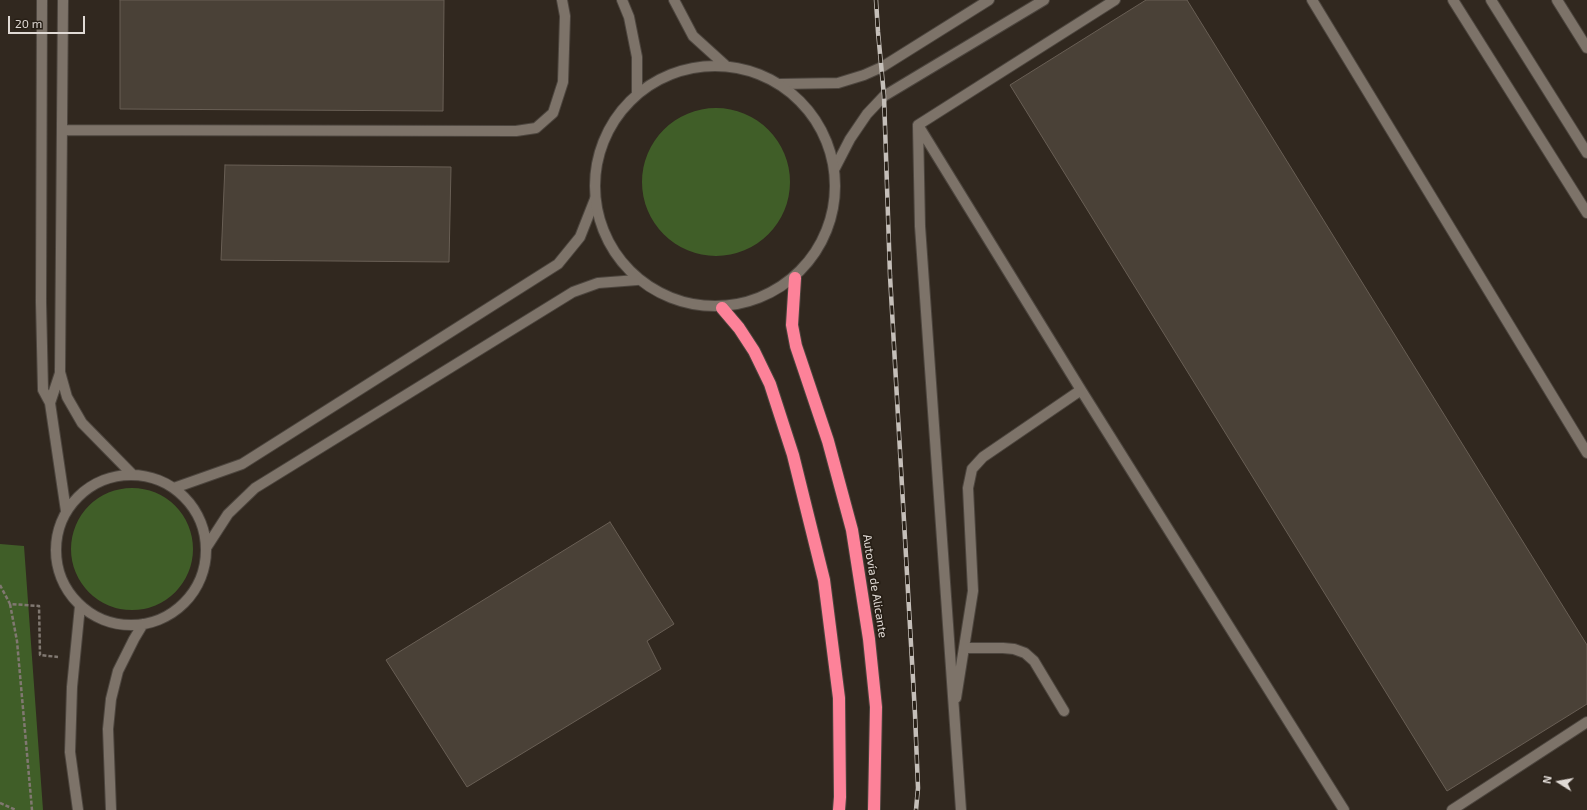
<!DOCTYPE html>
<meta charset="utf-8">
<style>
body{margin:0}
#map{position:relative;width:1587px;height:810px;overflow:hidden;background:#31281f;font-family:"Exo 2",sans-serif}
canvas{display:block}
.north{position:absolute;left:1539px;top:762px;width:40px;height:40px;-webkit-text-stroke:3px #271f16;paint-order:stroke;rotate:281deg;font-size:11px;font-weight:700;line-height:16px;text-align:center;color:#e0dad5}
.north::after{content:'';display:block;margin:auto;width:14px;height:18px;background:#e0dad5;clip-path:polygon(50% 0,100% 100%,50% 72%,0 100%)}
.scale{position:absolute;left:8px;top:16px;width:77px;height:18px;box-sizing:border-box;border:2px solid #e0dad5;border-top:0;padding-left:5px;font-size:12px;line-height:14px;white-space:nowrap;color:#e0dad5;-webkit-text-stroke:3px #271f16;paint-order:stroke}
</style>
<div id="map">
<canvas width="1587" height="810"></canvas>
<div class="north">N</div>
<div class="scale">20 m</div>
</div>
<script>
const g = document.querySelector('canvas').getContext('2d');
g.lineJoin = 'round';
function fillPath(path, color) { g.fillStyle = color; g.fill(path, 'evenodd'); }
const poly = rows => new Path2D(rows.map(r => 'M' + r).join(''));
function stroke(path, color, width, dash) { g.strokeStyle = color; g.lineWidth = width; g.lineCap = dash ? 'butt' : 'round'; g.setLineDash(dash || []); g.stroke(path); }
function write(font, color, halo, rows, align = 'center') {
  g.font = font + ' "Exo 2",sans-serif'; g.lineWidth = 3.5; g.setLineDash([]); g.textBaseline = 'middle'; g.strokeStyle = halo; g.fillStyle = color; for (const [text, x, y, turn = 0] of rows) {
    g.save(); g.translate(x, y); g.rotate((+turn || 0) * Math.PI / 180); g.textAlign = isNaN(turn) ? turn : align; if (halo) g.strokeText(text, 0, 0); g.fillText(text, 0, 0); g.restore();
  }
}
const green = poly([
 '642 182a74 74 0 1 1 148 0a74 74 0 1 1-148 0Z',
 '71 549a61 61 0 1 1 122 0a61 61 0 1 1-122 0Z',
 [0,544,24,546,43,810,0,810]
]);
const building = poly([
 [120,0,444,0,443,111,120,109,120,0],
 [1146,0,1187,0,1587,645,1587,704,1447,791,1010,85,1146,0],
 [225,165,451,167,449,262,221,260,225,165],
 [610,522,674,624,647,641,661,669,467,787,386,660,610,522]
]);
const path = poly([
 [0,585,10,604,39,606,40,655,58,657],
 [10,604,17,641,32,810],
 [0,803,16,810]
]);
const lane = poly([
 [1312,0,1587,453],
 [1453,0,1587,213],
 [1491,0,1587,153],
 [1557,0,1587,48],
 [918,125,1081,390,1344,810],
 [918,125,1115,0],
 [918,126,920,226,961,810],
 [964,648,1003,648,1014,649,1025,653,1034,661,1064,711],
 [956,698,973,591,968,488,972,469,983,457,1081,390],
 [1452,810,1587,722]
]);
const street = poly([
 [42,0,41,302,43,390,50,403,66,511],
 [63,0,60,372,67,397,82,423,132,474],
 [780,84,838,83,864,75,882,67,989,0],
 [63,130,516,131,536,128,553,113,563,82,565,16,562,0],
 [835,168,850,139,867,114,884,96,1044,0],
 [50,403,60,373],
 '56 550a75 75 0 1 1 150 0a75 75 0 1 1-150 0Z',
 [174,488,242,464,558,264,580,237,595,199],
 [206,548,228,514,255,488,573,292,598,283,637,280],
 [78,810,70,752,72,687,80,606],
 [111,810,108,729,111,699,118,671,134,639,143,624]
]);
const secondary = poly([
 [622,0,629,17,637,57,637,94],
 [674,0,693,36,725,65],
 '595 186a120 120 0 1 1 240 0a120 120 0 1 1-240 0Z'
]);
const highway = poly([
 [795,278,792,325,796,346,828,441,852,530,869,639,876,707,874,810],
 [722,308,739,328,754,351,770,384,793,455,824,580,839,698,840,797,839,810]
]);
const rail = poly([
 [876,0,878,32,884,96,890,276,915,714,918,788,916,810]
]);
const streetNames = [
 ["Autovía de Alicante",875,586,81]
];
fillPath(green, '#405e28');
fillPath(building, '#4a4137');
stroke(building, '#695f55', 1);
stroke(lane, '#4c453e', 12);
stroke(street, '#4c453e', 12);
stroke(secondary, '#4c453e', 12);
stroke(highway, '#4c453e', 14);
stroke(path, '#807871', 2.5, [4, 2]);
stroke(lane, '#7d7369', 10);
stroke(street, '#7d7369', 10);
stroke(secondary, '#7d7369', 10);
stroke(highway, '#fd8299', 12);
stroke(rail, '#c5bfb9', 4.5);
stroke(rail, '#271f16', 3, [9]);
write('12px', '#e0dad5', '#271f16', streetNames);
</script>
